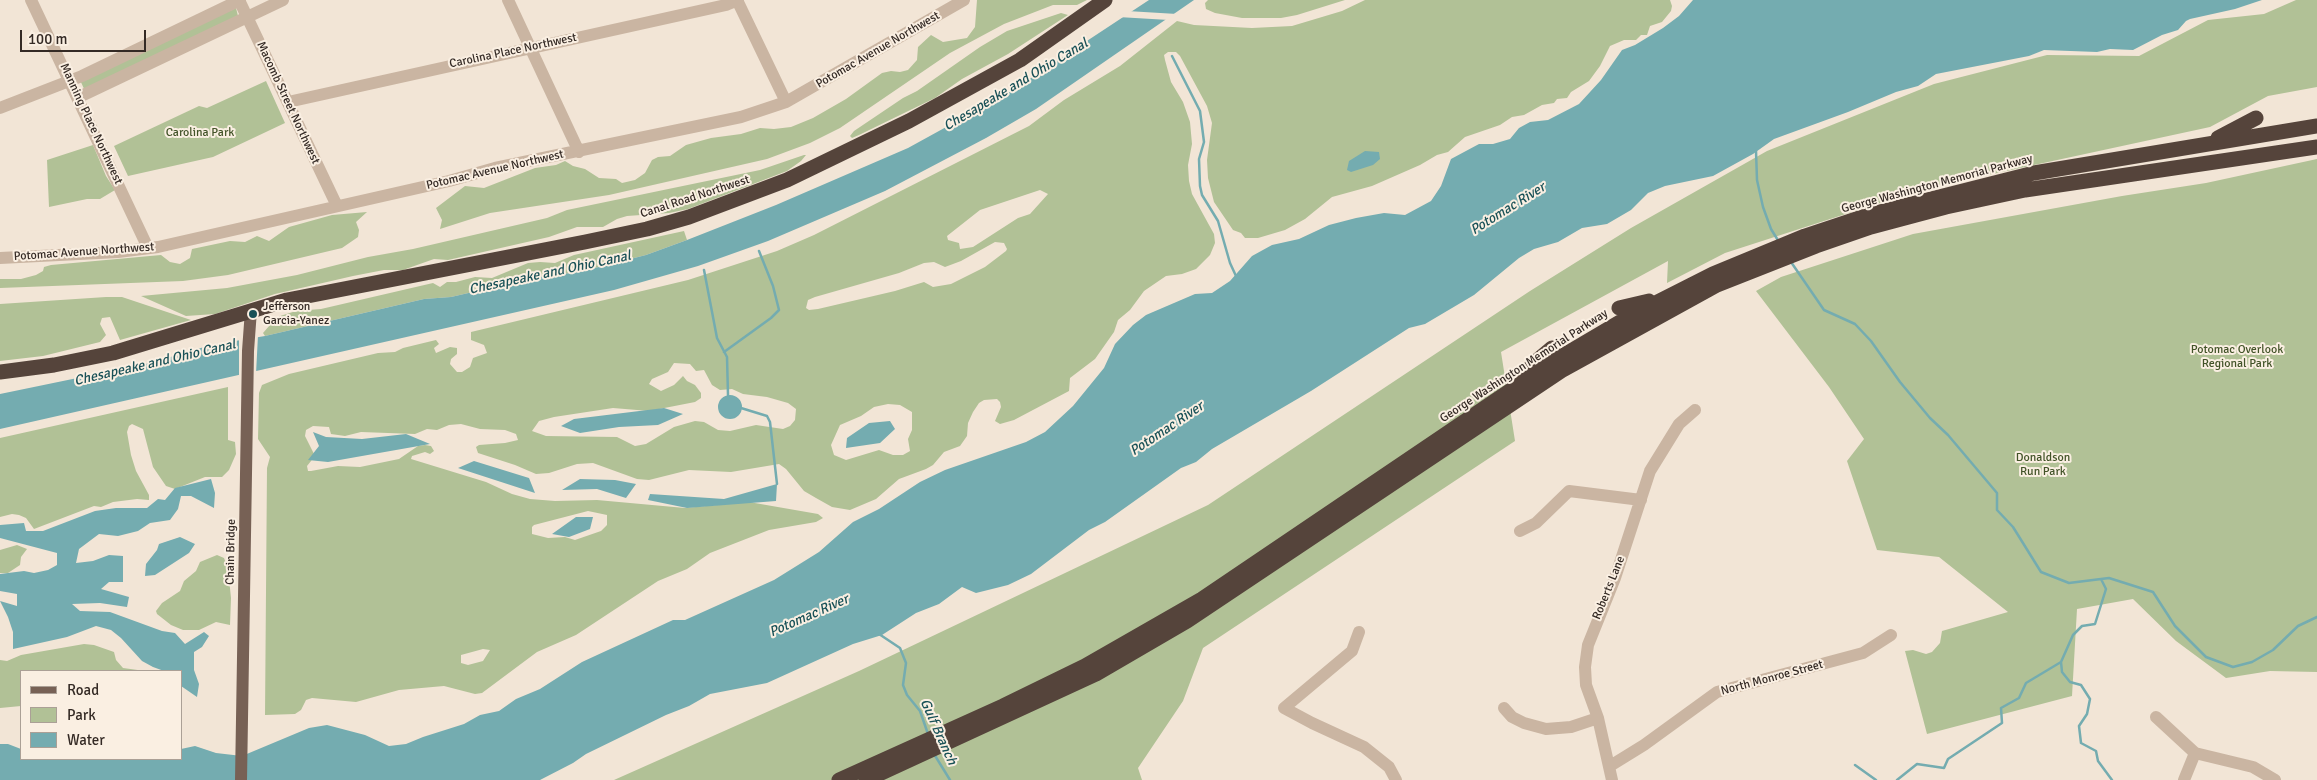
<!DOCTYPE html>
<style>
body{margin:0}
#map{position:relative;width:2317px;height:780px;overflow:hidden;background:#f2e5d6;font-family:Signika,sans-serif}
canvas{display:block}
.legend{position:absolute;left:20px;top:670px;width:162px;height:90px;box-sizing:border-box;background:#faefe2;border:1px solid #aba096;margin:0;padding:6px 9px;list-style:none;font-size:15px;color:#342a25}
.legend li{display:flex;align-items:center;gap:10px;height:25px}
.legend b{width:25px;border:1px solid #aba096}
.scale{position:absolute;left:20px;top:30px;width:126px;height:22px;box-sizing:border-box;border:2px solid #342a25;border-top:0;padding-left:6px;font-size:15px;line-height:18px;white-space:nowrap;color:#342a25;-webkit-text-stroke:4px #faefe2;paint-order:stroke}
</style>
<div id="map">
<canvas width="2317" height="780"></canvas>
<ul class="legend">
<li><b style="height:6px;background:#776155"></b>Road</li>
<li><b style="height:14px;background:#b1c196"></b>Park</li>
<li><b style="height:14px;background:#74acb0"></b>Water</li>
</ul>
<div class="scale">100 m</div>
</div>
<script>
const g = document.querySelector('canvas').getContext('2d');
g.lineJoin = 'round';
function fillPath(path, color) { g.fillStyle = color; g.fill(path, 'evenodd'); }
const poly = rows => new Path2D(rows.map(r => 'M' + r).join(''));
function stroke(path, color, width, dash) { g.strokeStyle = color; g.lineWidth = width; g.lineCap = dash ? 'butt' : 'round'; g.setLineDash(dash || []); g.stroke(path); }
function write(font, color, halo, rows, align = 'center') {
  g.font = font + ' Signika,sans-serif'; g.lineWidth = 4; g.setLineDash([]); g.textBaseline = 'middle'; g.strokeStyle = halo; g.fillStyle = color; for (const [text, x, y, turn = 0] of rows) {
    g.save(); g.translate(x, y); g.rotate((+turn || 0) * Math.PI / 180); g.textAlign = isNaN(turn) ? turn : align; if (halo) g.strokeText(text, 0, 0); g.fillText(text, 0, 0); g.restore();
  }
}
const green = poly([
 [977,0,1087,0,1077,5,1053,5,1004,24,950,53,840,128,810,143,767,159,609,195,490,213,440,229,442,220,436,208,465,186,484,188,535,168,556,165,565,161,573,166,585,169,599,178,616,179,622,183,635,180,645,173,652,160,658,157,670,156,686,145,711,138,741,134,760,128,774,129,791,127,813,118,846,99,882,73,891,71,900,72,908,70,917,60,918,47,931,35,943,42,967,38,975,27],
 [1208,0,1345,0,1297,15,1281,18,1242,18,1215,13,1206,9,1205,3],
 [1365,0,1670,0,1672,6,1671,11,1662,22,1650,26,1647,35,1641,35,1636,40,1624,40,1610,46,1600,66,1589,81,1571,92,1567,98,1557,99,1554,103,1542,105,1524,115,1512,117,1500,125,1465,137,1448,152,1437,155,1420,165,1372,186,1332,197,1305,219,1285,230,1258,238,1245,238,1241,233,1233,230,1214,202,1208,178,1207,160,1212,123,1207,106,1180,56,1176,52,1168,52,1164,55,1165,60,1171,82,1183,102,1190,122,1192,144,1188,165,1189,181,1192,194,1214,234,1215,243,1210,255,1196,269,1182,274,1166,276,1144,291,1130,310,1118,320,1114,332,1095,359,1070,378,1069,391,1014,420,1000,424,995,421,1001,407,1000,402,997,399,984,400,979,403,973,412,968,423,967,436,960,446,944,452,933,465,926,469,899,479,876,499,850,510,832,507,816,498,804,491,786,469,779,464,731,472,689,470,649,480,637,479,593,463,577,464,549,473,536,474,515,465,478,453,476,447,479,445,505,443,518,440,516,434,505,430,480,429,461,424,449,425,437,430,427,429,415,434,361,432,345,436,331,434,329,427,313,426,306,430,305,436,315,456,307,466,308,471,311,471,338,466,360,467,399,459,418,446,425,445,431,446,434,451,430,454,425,452,412,456,411,459,486,482,512,494,530,499,555,501,597,500,685,508,749,502,818,514,823,518,816,522,769,530,710,553,687,569,658,581,576,635,537,652,482,693,475,694,444,686,399,690,356,702,312,698,306,700,301,710,295,714,265,715,267,468,270,457,258,439,259,393,262,385,289,374,378,353,395,352,403,348,436,340,439,344,434,348,436,353,450,347,457,348,457,354,451,359,450,364,457,372,462,372,470,367,473,358,487,353,484,345,471,340,471,332,688,280,777,251,814,235,1029,126,1064,100,1120,66,1177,21,1194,25,1252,28,1292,26,1342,11],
 [1040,190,1048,194,1030,214,1018,218,973,247,960,249,959,243,948,240,947,236,980,210],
 [995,242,1004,243,1007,249,1006,251,985,267,951,284,933,287,924,282,895,291,818,309,809,310,806,308,808,300,815,297,899,273,924,263,934,262,945,267,961,261],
 [674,363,690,364,696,371,704,370,712,385,720,390,732,389,743,394,767,397,788,403,796,409,795,420,790,426,783,429,756,425,730,431,718,430,704,422,695,421,674,427,646,444,635,446,617,437,546,436,532,431,539,421,554,417,613,408,649,411,695,402,701,398,701,393,695,385,687,381,683,376,674,385,661,391,649,384,652,379,668,372],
 [888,404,900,405,912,412,912,430,908,439,910,451,903,455,893,455,879,450,846,460,834,455,831,445,840,425,861,416,874,407],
 [588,511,607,515,607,525,601,531,575,540,565,537,548,538,532,534,532,527,534,525],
 [483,649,490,650,483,661,468,665,461,663,461,655],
 [2296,0,2317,0,2317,87,2268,96,2210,127,1923,189,1725,253,1667,283,1668,261,1501,352,1515,441,1203,648,1183,701,1138,768,1142,780,614,780,859,671,1208,505,1530,291,1631,228,1767,151,1934,84,2047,55,2139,56,2208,20,2264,14],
 [236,8,238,16,85,91,80,80],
 [1061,13,1068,15,1008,54,962,79,935,98,859,135,852,138,850,136,854,131,903,98,917,91,980,47,1007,31],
 [266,81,285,123,213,157,128,176,114,146,199,106,207,108],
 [93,145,106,176,115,190,100,199,87,199,49,207,47,160],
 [804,155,806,155,801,161,787,171,688,209,669,213,627,216,617,219,603,227,577,227,549,237,448,260,434,259,403,270,384,270,353,276,275,294,215,314,186,316,141,296,227,288,297,275,368,257,413,249,547,218,567,210,760,170],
 [2317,159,2317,672,2270,671,2226,678,2176,641,2133,599,2077,609,2072,696,1927,734,1905,651,1913,650,1926,654,1932,652,1940,643,1942,631,2008,612,1939,557,1877,550,1847,461,1864,439,1829,387,1756,291,1781,277,1913,234,2122,196,2206,183],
 [367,212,356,222,359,230,358,237,342,248,228,275,183,281,0,288,0,279,21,279,36,275,43,271,44,267,51,265,161,255,170,262,180,264,190,258,192,249,230,241,245,242,257,236,269,241,289,227,332,215],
 [684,231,687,240,646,255,579,272,538,277,451,297,424,299,265,336,263,333,277,317,296,311,321,309,433,283,440,287,447,282,456,282,475,277,492,278,528,263,540,262,555,263,574,255],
 [106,297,122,297,191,320,120,340,110,317,102,318,100,324,106,335,100,342,43,356,0,361,0,304],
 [228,387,228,440,235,442,236,454,229,470,222,477,205,477,175,489,166,486,153,467,143,429,132,424,129,426,127,432,131,455,136,471,149,495,149,500,137,499,113,502,101,507,94,506,34,529,26,518,19,515,12,514,0,517,0,438],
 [17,545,27,549,21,557,20,565,8,573,0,573,0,550],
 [217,555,224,558,228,569,231,598,230,625,216,622,199,630,183,630,171,625,157,614,156,611,162,603,180,591,184,581,196,571,200,562],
 [84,644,94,645,114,652,116,660,123,668,145,671,21,671,21,706,0,708,0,660,7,661,21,655]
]);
const water = poly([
 [1149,0,1194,0,1036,109,986,138,885,191,768,241,698,266,614,290,0,429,0,394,150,363,211,345,265,336,424,299,451,297,538,277,579,272,646,255,687,240,776,205,908,148,1008,93],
 [1693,0,2262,0,2235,9,2190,19,2186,21,2178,30,2162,35,2133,50,2110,49,2097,52,2044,50,2029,56,1936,74,1918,86,1896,92,1848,112,1774,139,1753,154,1713,176,1665,186,1648,193,1631,210,1607,224,1582,228,1558,242,1534,249,1519,258,1474,295,1425,324,1409,328,1311,391,1212,449,1196,462,1181,468,1105,522,1089,530,1031,574,1008,585,976,593,962,587,939,604,916,613,882,635,853,644,767,683,710,694,689,706,666,715,586,754,573,763,540,780,0,780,0,744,8,744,21,749,21,759,43,760,181,759,181,749,195,746,216,753,242,756,309,728,327,725,365,735,389,746,406,744,423,737,464,724,480,715,499,711,516,699,540,689,582,662,673,620,685,620,774,580,819,552,853,522,879,509,920,482,945,470,1026,442,1045,432,1073,406,1104,368,1115,344,1133,325,1146,315,1195,294,1212,293,1230,281,1252,256,1272,245,1299,239,1329,225,1356,218,1384,213,1405,215,1431,201,1441,186,1451,159,1479,144,1493,144,1510,139,1519,128,1530,122,1548,120,1579,104,1601,80,1622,50,1635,45,1663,28,1679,16],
 [1365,151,1379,152,1380,159,1373,165,1351,172,1347,170,1349,161],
 '718 407a12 12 0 1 1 24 0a12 12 0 1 1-24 0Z',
 [664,408,683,414,658,425,619,427,580,433,561,426,574,419],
 [890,421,895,429,880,443,846,448,847,438,869,423],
 [313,432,326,437,362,439,406,434,430,444,328,462,308,460,319,446],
 [474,461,529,478,535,493,458,468],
 [211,479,215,493,214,508,191,496,181,496,178,509,170,520,150,523,138,531,118,536,99,534,79,549,76,563,93,561,109,555,123,556,123,582,109,582,101,589,129,597,127,607,100,603,72,604,80,611,110,612,162,631,175,633,185,644,204,632,209,636,202,647,194,652,194,670,199,684,197,697,181,686,181,671,164,671,153,667,142,661,121,638,111,630,96,626,67,637,13,649,13,632,8,617,0,601,17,606,17,594,0,591,0,574,24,571,34,573,48,570,57,565,57,553,0,538,0,525,24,523,26,531,43,531,95,511,116,508,147,508,158,499,165,500,175,488],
 [580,479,615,480,636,484,626,498,597,489,562,490],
 [777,484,776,501,687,508,648,500,650,494,724,499],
 [576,517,593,517,590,529,569,537,552,534],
 [180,537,195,544,189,553,155,575,145,576,146,564,157,550,159,544]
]);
const pier = poly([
 [1127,11,1177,14,1169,20,1118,17],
 [258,335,256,374,239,377,239,339]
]);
const stream = poly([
 [1172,56,1200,111,1204,142,1199,159,1200,186,1202,195,1218,221,1230,263,1236,276],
 [1756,151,1757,180,1763,207,1771,229,1779,242],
 [1791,262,1824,310,1855,324,1871,341,1900,382,1930,418,1948,435,1997,493,1997,510,2013,527,2041,572,2069,583,2109,578,2153,592,2175,626,2206,657,2233,667,2252,662,2273,650,2298,626,2317,617],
 [704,270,717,338,727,357,728,395],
 [724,352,771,318,779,310,773,286,759,251],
 [741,408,767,416,770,422,777,484],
 [879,634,900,648,906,663,903,685,907,695,920,711,928,734],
 [2061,662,2062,672,2070,682,2081,685,2090,699,2087,714,2079,726,2081,743,2096,751,2098,761,2112,780],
 [934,754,950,780],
 [1855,765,1876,780],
 [1897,780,1917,764,1944,768,1948,759,2002,723,2001,708,2019,698,2026,683,2061,662,2073,635,2082,626,2095,624,2106,589,2101,579]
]);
const minor = poly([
 [31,0,148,248],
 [239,0,337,206],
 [508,0,579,152],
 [737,0,786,102],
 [79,97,283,0],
 [288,102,726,5,738,0],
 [0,108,82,76,240,0],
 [0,258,118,252,158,247,449,181,495,168,741,117,786,102,964,0],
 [1520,531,1536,523,1569,491,1641,500],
 [1359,632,1352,651,1284,708,1312,723,1364,747,1389,767,1396,780],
 [1504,708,1512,717,1524,723,1546,729,1571,727,1598,718],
 [2156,717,2195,753,2253,767,2275,780],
 [1610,766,1644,745,1717,692,1863,653,1891,635],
 [1612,780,1598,718,1586,685,1585,667,1588,645,1615,578,1650,471,1679,424,1695,410],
 [2184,780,2195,753]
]);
const major = poly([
 [241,780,248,351,251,310]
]);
const highway = poly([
 [2218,138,2256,118],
 [1619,308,1649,301],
 [0,372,54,365,113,353,287,300,585,242,647,229,689,217,787,180,909,121,1020,60,1105,0],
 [1525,375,1533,364,1552,348],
 [839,780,1003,706,1085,666,1202,599,1554,361,1632,315,1713,274,1805,236,1868,215,2034,173,2317,126],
 [866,780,1096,674,1187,621,1561,371,1717,285,1816,246,1871,227,1946,207,2025,190,2317,147]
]);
const markers = [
 [253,314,5,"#195157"]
];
const streetNames = [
 ["Potomac Avenue Northwest",878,50,-30],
 ["Carolina Place Northwest",513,51,-12],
 ["Macomb Street Northwest",288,103,65],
 ["Manning Place Northwest",91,124,65],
 ["Potomac Avenue Northwest",495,170,-13],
 ["George Washington Memorial Parkway",1937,184,-15],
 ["Canal Road Northwest",695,197,-18],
 ["Potomac Avenue Northwest",84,252,-4],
 ["George Washington Memorial Parkway",1524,366,-33],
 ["Chain Bridge",231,552,-89],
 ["Roberts Lane",1609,588,-68],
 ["North Monroe Street",1772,678,-15]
];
const parkNames = [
 ["Carolina Park",200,133],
 ["Potomac Overlook",2237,350],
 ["Regional Park",2237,364],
 ["Donaldson",2043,458],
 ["Run Park",2043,472]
];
const poiNames = [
 ["Jefferson",263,307],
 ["Garcia-Yanez",263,321]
];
const waterNames = [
 ["Chesapeake and Ohio Canal",1016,85,-31],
 ["Potomac River",1508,209,-32],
 ["Chesapeake and Ohio Canal",550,273,-12],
 ["Chesapeake and Ohio Canal",155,363,-13],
 ["Potomac River",1167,429,-34],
 ["Potomac River",809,616,-24],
 ["Gulf Branch",938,732,66]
];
fillPath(green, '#b1c196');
fillPath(water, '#74acb0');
fillPath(pier, '#f2e5d6');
stroke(stream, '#74acb0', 2.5);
stroke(minor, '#cab5a2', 12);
stroke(major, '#776155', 12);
stroke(highway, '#55443b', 15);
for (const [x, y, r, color] of markers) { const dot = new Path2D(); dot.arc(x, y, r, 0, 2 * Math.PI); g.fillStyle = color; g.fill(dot); stroke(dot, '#faefe2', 2); }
write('12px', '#342a25', '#faefe2', streetNames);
write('12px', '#425328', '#faefe2', parkNames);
write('12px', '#342a25', '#faefe2', poiNames, 'left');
write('italic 14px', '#195157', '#faefe2', waterNames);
</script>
